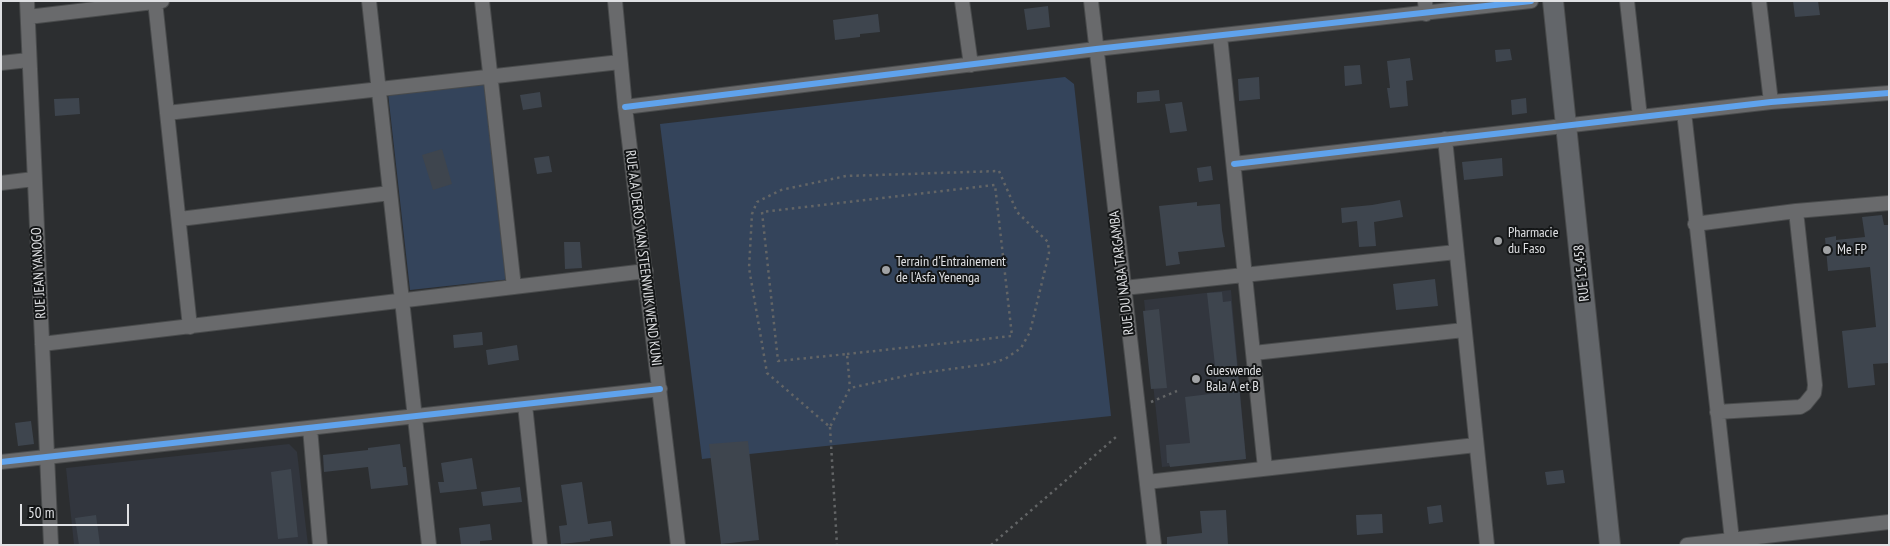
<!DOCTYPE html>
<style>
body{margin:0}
#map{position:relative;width:1890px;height:546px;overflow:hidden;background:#2c2e30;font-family:"PT Sans Narrow",sans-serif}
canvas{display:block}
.frame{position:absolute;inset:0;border:2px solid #dfe0e3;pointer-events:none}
.scale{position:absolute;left:20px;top:504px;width:109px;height:22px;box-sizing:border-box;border:2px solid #dfe0e3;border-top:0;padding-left:6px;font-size:15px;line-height:18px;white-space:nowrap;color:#dfe0e3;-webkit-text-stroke:4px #141617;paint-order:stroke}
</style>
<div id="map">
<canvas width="1890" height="546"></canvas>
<div class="frame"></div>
<div class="scale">50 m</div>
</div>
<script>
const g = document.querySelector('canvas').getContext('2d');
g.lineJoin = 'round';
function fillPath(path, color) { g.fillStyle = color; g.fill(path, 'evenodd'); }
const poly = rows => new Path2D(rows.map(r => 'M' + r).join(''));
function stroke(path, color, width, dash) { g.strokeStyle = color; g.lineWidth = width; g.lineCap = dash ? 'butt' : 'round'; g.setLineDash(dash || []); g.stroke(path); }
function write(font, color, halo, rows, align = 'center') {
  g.font = font + ' "PT Sans Narrow",sans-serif'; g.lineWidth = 4; g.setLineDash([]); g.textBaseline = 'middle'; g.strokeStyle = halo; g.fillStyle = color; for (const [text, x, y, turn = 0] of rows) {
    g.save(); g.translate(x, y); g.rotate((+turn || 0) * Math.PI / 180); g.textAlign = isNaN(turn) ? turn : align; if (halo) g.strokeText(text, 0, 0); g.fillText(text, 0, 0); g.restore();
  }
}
const built = poly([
 [1231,290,1246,459,1162,467,1144,300],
 [289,444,297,452,308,545,74,545,66,468]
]);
const green = poly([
 [1065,77,1074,84,1111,416,702,459,660,124],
 [488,81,511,279,410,290,388,93]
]);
const building = poly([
 [1793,1,1818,1,1820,15,1795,17],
 [1048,6,1050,27,1027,30,1024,9],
 [878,14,880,32,860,34,860,37,835,40,833,20],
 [1510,49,1512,60,1496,62,1495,50],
 [1410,58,1413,80,1406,81,1408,106,1390,108,1387,88,1390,88,1387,61],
 [1360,65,1362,84,1345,86,1344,66],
 [1259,77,1260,99,1239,101,1238,79],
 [1159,90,1160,101,1137,103,1137,92],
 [540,92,542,107,523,110,520,95],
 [79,98,80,114,55,116,54,99],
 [1526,98,1527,113,1512,115,1511,100],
 [1182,102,1187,131,1170,133,1165,104],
 [442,149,452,184,433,190,422,155],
 [549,156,552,172,537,174,534,158],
 [1502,158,1503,176,1464,180,1462,162],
 [1211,166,1213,180,1199,182,1197,168],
 [1400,200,1403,217,1374,222,1376,246,1359,247,1357,221,1342,223,1341,208,1372,205],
 [1197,202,1197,206,1220,204,1222,230,1225,247,1178,252,1180,264,1166,266,1159,206],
 [1882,215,1884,225,1889,225,1889,363,1873,364,1875,385,1848,388,1842,331,1876,327,1870,267,1828,271,1825,238,1836,236,1836,240,1865,237,1862,217],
 [564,242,580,242,582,268,565,269],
 [1435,279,1438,306,1396,310,1393,284],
 [1222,292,1223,302,1231,301,1246,459,1170,467,1169,463,1167,463,1166,445,1190,443,1185,397,1218,393,1207,293],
 [1159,309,1167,388,1151,389,1143,311],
 [482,332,483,345,454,348,453,335],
 [517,345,519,360,488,365,486,350],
 [31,421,34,444,18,446,15,423],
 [748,441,759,540,721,544,709,444],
 [400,444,403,467,406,467,408,485,371,489,368,467,324,472,323,455,368,450,368,448],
 [472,458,477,489,440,493,438,482,444,482,441,463],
 [291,469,298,537,278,539,271,472],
 [1563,470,1565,483,1547,485,1545,472],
 [582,482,588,524,611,521,613,536,590,539,590,541,561,544,559,526,567,525,561,485],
 [520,487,522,502,483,506,481,492],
 [1441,505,1443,522,1429,524,1427,507],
 [1226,510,1228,545,1167,545,1167,537,1202,533,1200,511],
 [1382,514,1383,533,1357,535,1356,515],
 [96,515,100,545,79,545,75,518],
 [490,524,492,540,480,541,480,545,461,545,459,528]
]);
const path = poly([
 [999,171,1017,212,1048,242,1049,253,1030,332,1021,348,1005,359,988,364,914,374,850,388,830,427,767,373,749,268,752,214,757,202,781,190,846,176,999,171],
 [847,354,1012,336,995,185,762,212,778,361,847,354,850,388],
 [1151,402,1177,391],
 [830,427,837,545],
 [991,545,1116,437]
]);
const street = poly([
 [27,1,51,545],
 [155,1,190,327],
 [369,1,429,545],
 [482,1,514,287],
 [615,1,625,107,678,545],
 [962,1,971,65],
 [1091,1,1154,545],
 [1425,1,1426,14],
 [1627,1,1640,117],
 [1759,1,1771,102],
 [28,17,162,1],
 [1220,36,1265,468],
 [1,63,29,60],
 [625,107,1096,49,1531,1],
 [1684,112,1732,540],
 [167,113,620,62],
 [1445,139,1487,545],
 [1234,164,1771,102,1889,93],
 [1,183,34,179],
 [180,219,390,193],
 [1695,224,1796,211,1889,203],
 [1124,288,1456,252],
 [42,344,646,271],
 [1254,353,1464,330],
 [525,405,540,545],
 [1717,412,1800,407,1805,404,1814,393,1815,385,1796,211],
 [310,428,320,545],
 [1,462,660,389],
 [1147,482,1476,445],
 [1687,545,1889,522]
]);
const secondary = poly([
 [1553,1,1610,545]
]);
const cycleway = poly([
 [625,107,1096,49,1531,1],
 [1234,164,1771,102,1889,93],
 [1,462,660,389]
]);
const markers = [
 [1498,241,5,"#a0a2a4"],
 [1827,250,5,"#a0a2a4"],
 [886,270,5,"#a0a2a4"],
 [1196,379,5,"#a0a2a4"]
];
const poiNames = [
 ["Pharmacie",1508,233],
 ["du Faso",1508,249],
 ["Me FP",1837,250],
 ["Terrain d'Entrainement",896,262],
 ["de l'Asfa Yenenga",896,278],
 ["Gueswende",1206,371],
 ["Bala A et B",1206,387]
];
const streetNames = [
 ["RUE A.A DEROS VAN STEENWIJK WEND KUNI",643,258,83],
 ["RUE JEAN YANOGO",39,273,-93],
 ["RUE DU NABA TARGAMBA",1122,273,-97],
 ["RUE 15.458",1582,273,-96]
];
fillPath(built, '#32363e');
fillPath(green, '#34445b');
fillPath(building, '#3e454e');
stroke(street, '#494b4c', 16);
stroke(secondary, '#494b4c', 22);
stroke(path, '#636566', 2.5, [2.5, 4]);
stroke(street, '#696a6c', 14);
stroke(secondary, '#63666a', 20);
stroke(cycleway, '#60a3ed', 6);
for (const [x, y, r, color] of markers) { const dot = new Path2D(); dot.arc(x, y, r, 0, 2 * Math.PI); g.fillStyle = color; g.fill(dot); stroke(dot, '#141617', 2); }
write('14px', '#dfe0e3', '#141617', poiNames, 'left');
write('14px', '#dfe0e3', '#141617', streetNames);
</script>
